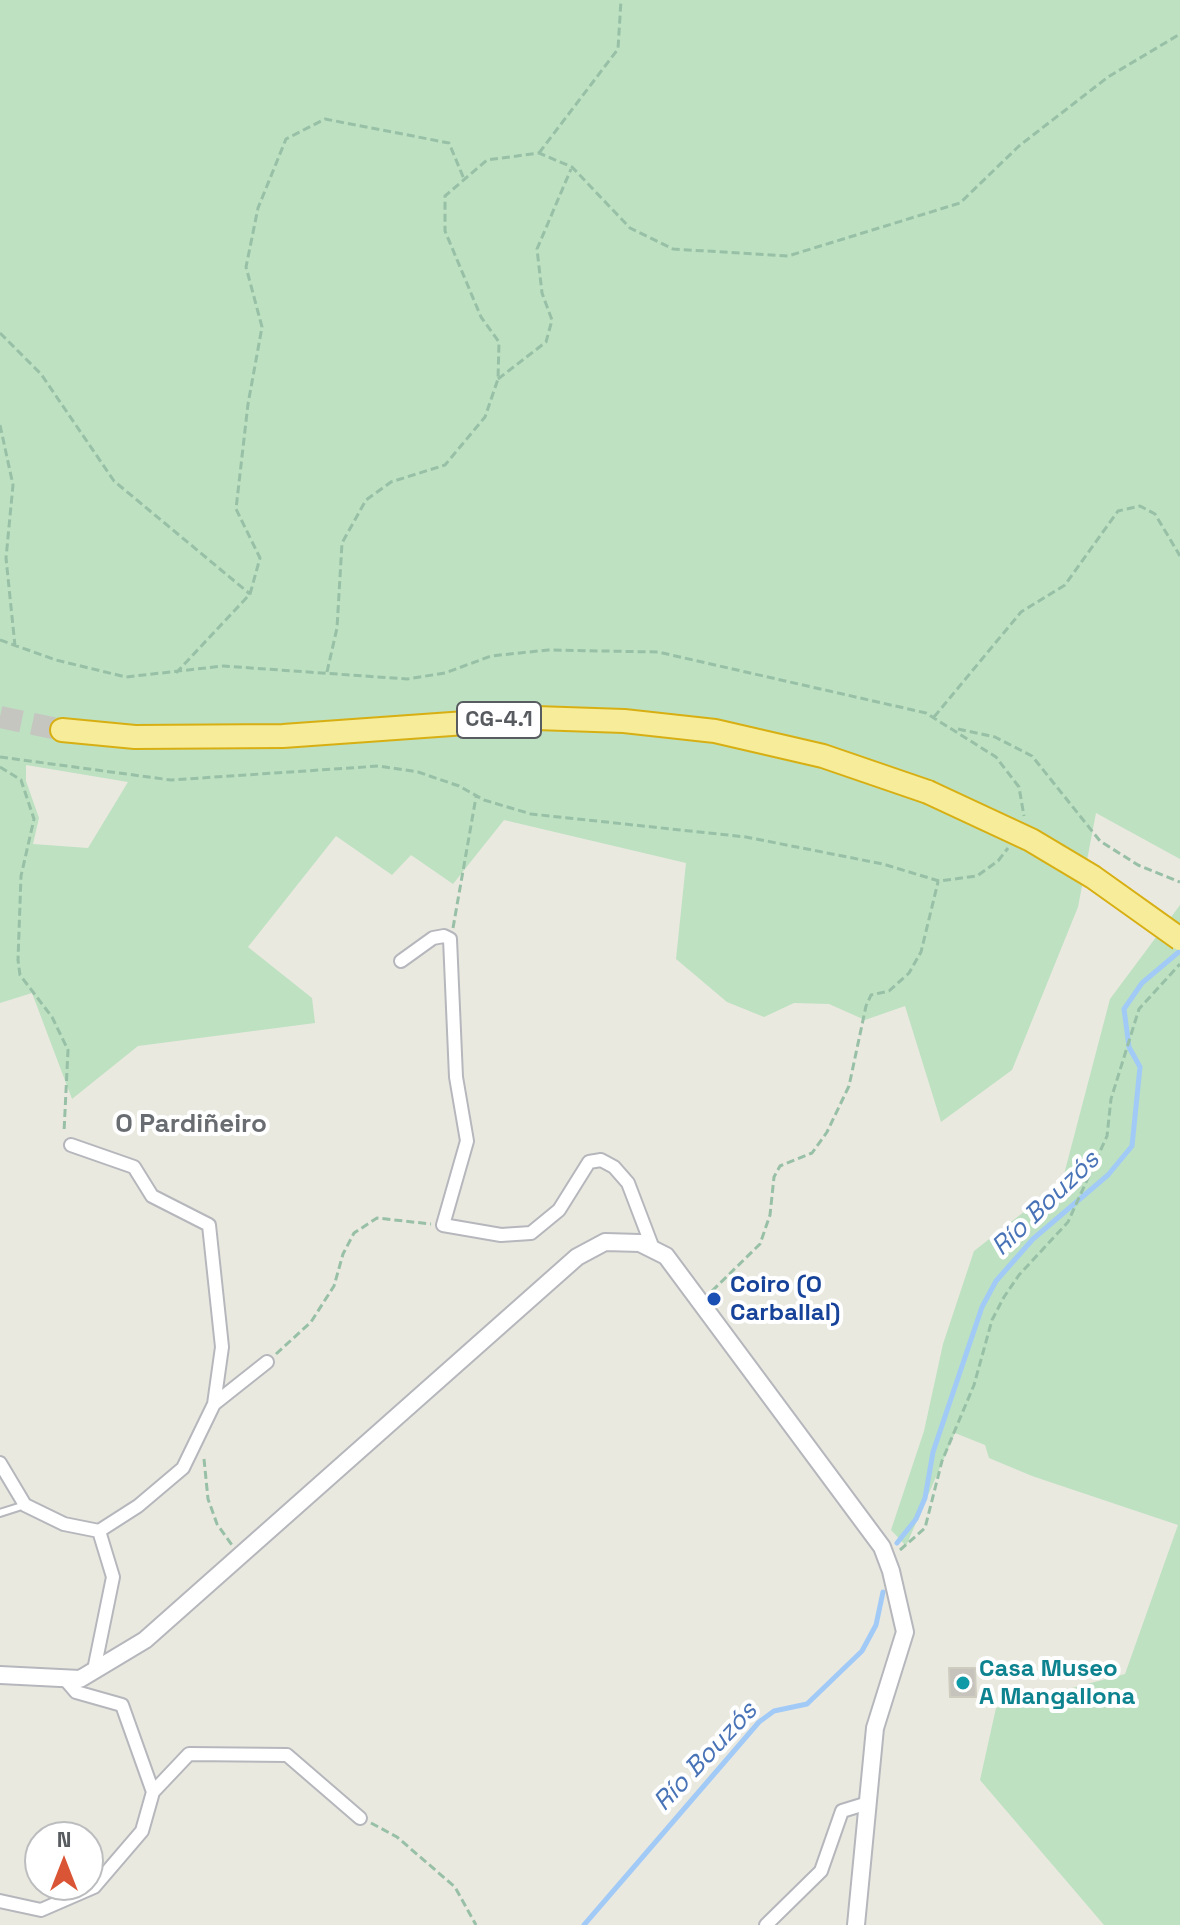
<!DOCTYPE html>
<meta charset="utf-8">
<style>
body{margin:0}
#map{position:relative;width:1180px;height:1925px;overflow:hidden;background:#eae9e0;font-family:"Space Grotesk",sans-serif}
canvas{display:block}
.north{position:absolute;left:24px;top:1821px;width:80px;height:80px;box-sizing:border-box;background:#fff;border:2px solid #bcbdbf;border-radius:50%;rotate:0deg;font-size:22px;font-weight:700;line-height:32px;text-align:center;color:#585b5f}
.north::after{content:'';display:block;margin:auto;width:28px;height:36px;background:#da5436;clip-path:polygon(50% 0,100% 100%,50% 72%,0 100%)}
</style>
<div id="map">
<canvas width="1180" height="1925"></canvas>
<div class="north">N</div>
</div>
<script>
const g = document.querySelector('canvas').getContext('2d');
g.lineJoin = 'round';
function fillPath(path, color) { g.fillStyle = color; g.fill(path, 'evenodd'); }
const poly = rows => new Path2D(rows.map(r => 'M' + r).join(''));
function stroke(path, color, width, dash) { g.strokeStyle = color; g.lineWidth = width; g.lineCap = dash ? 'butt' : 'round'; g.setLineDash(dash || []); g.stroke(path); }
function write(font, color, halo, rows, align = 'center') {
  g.font = font + ' "Space Grotesk",sans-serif'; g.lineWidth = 8; g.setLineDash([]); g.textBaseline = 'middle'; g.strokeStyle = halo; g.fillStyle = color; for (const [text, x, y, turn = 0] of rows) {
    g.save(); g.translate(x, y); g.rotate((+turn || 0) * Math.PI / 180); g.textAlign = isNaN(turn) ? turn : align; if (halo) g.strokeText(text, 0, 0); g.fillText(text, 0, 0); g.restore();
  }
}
const green = poly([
 [0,0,1180,0,1180,859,1096,813,1078,907,1012,1070,941,1122,905,1006,865,1020,829,1004,794,1003,764,1017,727,1002,676,959,686,863,504,820,453,884,411,855,392,875,336,836,248,947,312,998,315,1023,138,1046,72,1099,32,993,0,1003],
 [26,765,128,782,88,848,33,844,39,818,26,781],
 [1180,905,1180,1925,1104,1925,980,1780,996,1708,1125,1674,1178,1525,1032,1476,989,1458,985,1445,955,1433,906,1546,891,1530,924,1431,943,1344,974,1251,1062,1182,1110,999]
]);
const stream = poly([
 [897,1543,916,1519,925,1498,933,1452,982,1307,996,1281,1033,1239,1108,1175,1132,1146,1140,1067,1129,1047,1124,1009,1142,983,1180,951],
 [584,1925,759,1722,774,1711,807,1704,862,1651,876,1625,883,1592]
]);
const building = poly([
 [949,1668,975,1668,976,1697,950,1697,949,1668]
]);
const trunkTunnel = poly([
 [0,717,62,730]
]);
const path = poly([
 [539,153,618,49,621,0],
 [0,333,41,374,114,481,250,594],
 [498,379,546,342,552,320,542,293,537,249,571,169],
 [0,425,13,485,6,558,15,646],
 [0,640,56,660,126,677,223,666,407,679,445,673,491,656,548,650,658,652,926,713,996,757,1019,787,1024,816],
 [327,672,337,628,342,543,366,500,391,482,445,465,485,417,498,379,499,342,481,317,445,231,445,196,487,160,539,153,572,167,630,228,673,249,788,256,960,203,1019,146,1108,77,1180,34],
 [176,673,250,594,260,558,236,509,248,404,262,327,246,267,258,208,286,139,325,119,449,143,464,179],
 [934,717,1021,612,1065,585,1118,511,1140,506,1155,514,1180,556],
 [958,729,995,737,1032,756,1100,841,1138,865,1180,882],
 [0,757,171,780,379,766,418,772,459,786,484,800,531,814,746,837,883,864,939,881,977,876,998,861,1008,848],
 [0,767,21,780,34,819,21,876,18,960,20,975,52,1017,68,1050,64,1132],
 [453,928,476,797],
 [712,1291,760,1244,770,1215,774,1177,780,1166,812,1153,827,1132,849,1086,866,1006,871,995,889,991,909,973,921,952,938,882],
 [276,1354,311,1322,334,1286,343,1254,354,1233,377,1218,431,1224],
 [204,1459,208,1499,217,1524,232,1545],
 [900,1550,925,1528,942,1461,974,1385,992,1320,1004,1297,1019,1275,1068,1222,1107,1136,1111,1099,1139,1009,1180,964],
 [371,1823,397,1837,455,1887,476,1925]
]);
const service = poly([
 [0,1513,25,1505]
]);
const minor = poly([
 [401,961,433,938,444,936,450,939,456,1077,467,1141,443,1225,501,1235,531,1233,559,1210,589,1162,601,1160,614,1167,628,1183,652,1246],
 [214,1404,267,1362],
 [0,1463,25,1505,64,1524,99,1531,138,1506,183,1468,214,1404,222,1347,209,1225,152,1196,134,1167,71,1145],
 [94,1670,113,1577,99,1531],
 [153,1792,189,1754,287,1755,360,1818],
 [0,1901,41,1910,94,1887,142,1831,153,1792,122,1705,76,1692,64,1678],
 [766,1925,821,1871,842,1811,868,1803]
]);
const tertiary = poly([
 [0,1675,80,1679,145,1640,577,1257,605,1242,640,1243,666,1256,882,1547,891,1571,905,1632,875,1728,856,1925]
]);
const trunk = poly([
 [62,730,135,737,283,736,536,718,624,721,715,731,823,756,928,792]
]);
const trunkBridge = poly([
 [928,792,1031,840,1093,877,1180,939]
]);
const markers = [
 [714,1299,8,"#1a4fb4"],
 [963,1683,8,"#0f9aa8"]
];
const shields = [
 [499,720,84]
];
const shieldNames = [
 ["CG-4.1",499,720]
];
const transitNames = [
 ["Coiro (O",730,1285],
 ["Carballal)",730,1313]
];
const cultureNames = [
 ["Casa Museo",979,1669],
 ["A Mangallona",979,1697]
];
const neighbourhoodNames = [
 ["O Pardiñeiro",191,1125]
];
const waterNames = [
 ["Río Bouzós",1046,1204,-44],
 ["Río Bouzós",706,1757,-47]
];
fillPath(green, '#bde1c1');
stroke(stream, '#a2caf7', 5);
fillPath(building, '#c6c3bc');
stroke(building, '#cecbbf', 2);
stroke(trunkTunnel, '#c6c6c0', 22, [22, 11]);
stroke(service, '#b5b7bc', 10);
stroke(minor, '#b5b7bc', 16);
stroke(tertiary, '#b5b7bc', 20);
stroke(trunk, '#d8af12', 26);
stroke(path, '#98c0a7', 3, [8, 4]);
stroke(service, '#fff', 6);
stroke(minor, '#fff', 12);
stroke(tertiary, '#fff', 16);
stroke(trunk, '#f6ec9a', 22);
stroke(trunkBridge, '#d8af12', 26, []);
stroke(trunkBridge, '#f6ec9a', 22);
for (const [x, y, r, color] of markers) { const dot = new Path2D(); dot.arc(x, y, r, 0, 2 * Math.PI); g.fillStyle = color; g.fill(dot); stroke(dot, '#fff', 3); }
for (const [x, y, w] of shields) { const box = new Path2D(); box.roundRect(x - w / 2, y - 18, w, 36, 6); g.fillStyle = '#fff'; g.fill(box); stroke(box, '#585b5f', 2); }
write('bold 22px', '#585b5f', null, shieldNames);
write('bold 24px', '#164399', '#fff', transitNames, 'left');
write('bold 24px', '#0d838f', '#fff', cultureNames, 'left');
write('bold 26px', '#696d71', '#fff', neighbourhoodNames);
write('italic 26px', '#4973b7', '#fff', waterNames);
</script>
